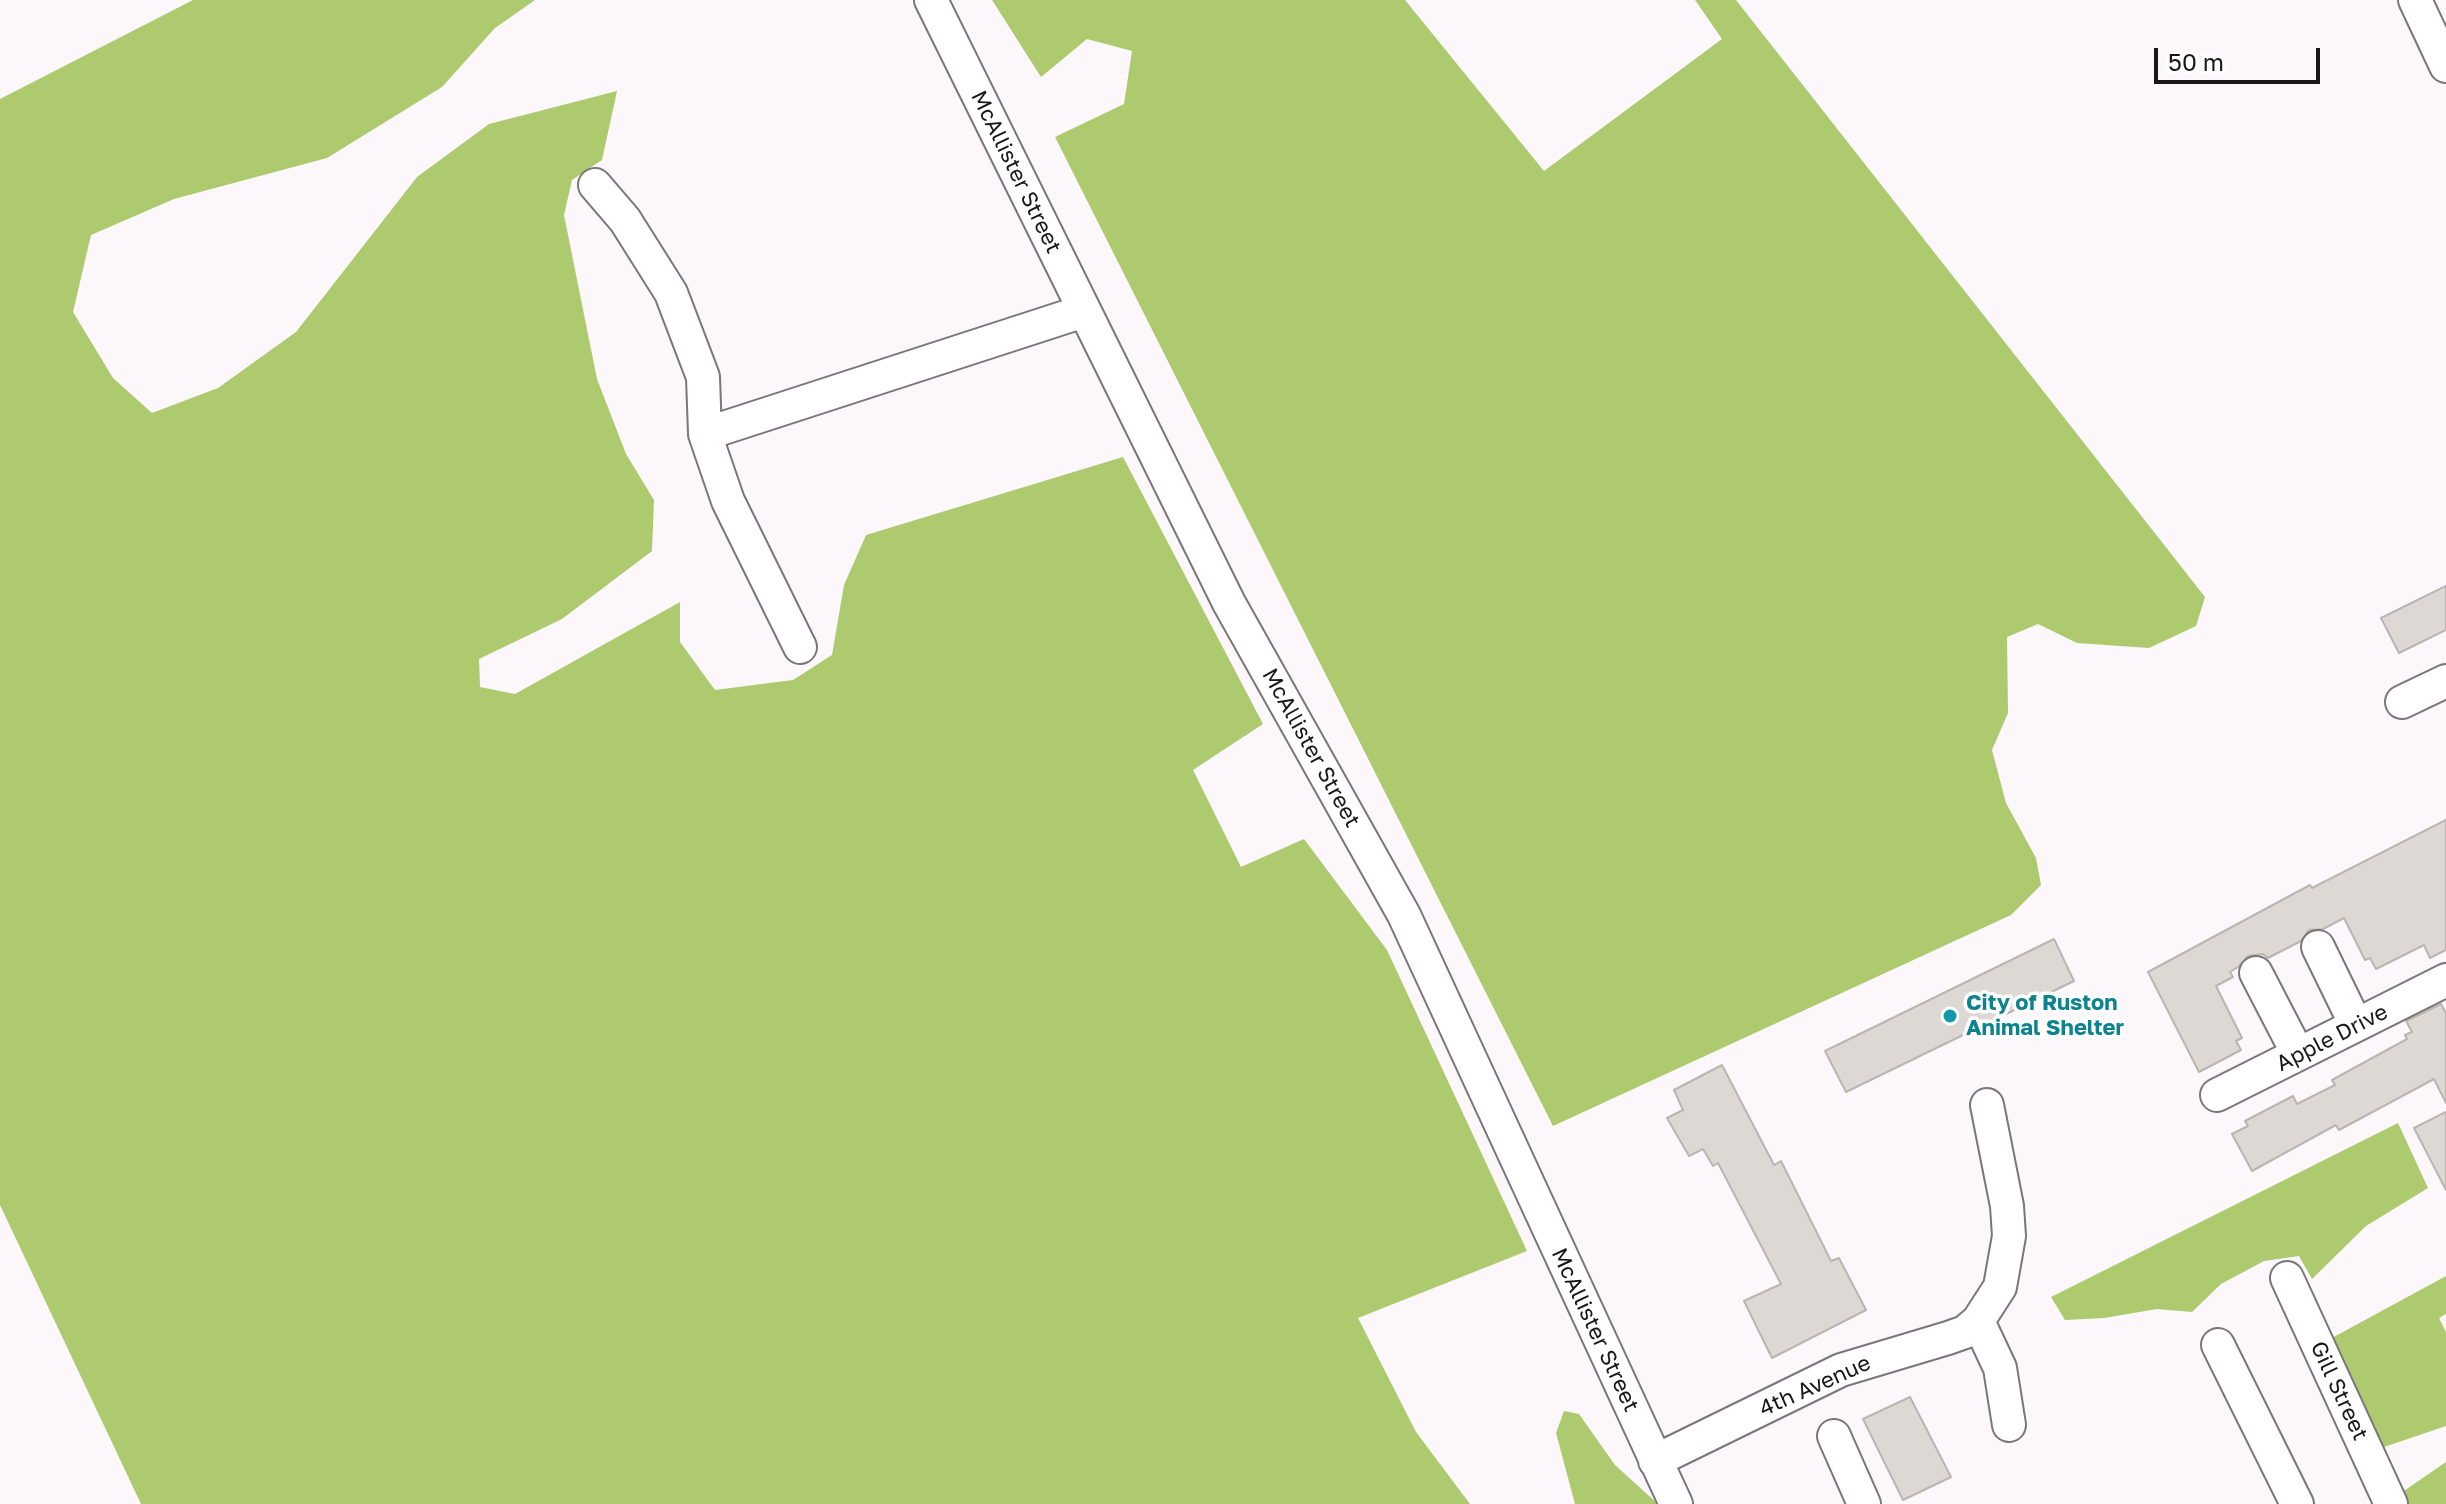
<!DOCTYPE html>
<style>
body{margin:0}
#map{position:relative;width:2446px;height:1504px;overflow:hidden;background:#fbf7fb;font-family:"Golos Text",sans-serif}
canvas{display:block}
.scale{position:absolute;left:2154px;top:48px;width:166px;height:36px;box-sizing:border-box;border:4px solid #191719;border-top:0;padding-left:10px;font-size:24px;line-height:28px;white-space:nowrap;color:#191719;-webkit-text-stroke:6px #fff;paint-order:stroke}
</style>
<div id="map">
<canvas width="2446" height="1504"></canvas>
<div class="scale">50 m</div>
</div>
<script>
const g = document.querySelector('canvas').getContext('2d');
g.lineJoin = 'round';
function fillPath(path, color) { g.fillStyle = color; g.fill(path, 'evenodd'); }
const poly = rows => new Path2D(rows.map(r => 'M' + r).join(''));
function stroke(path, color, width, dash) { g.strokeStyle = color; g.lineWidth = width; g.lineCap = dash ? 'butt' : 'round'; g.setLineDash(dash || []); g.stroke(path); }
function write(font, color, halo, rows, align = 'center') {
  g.font = font + ' "Golos Text",sans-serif'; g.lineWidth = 7; g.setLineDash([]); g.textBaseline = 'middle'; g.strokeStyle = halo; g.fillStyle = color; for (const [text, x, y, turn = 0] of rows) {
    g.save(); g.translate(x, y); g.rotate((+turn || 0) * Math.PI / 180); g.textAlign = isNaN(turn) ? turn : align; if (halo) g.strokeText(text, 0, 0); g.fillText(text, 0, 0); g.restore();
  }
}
const forest = poly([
 [193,0,535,0,495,28,442,87,327,158,174,199,91,235,73,312,113,378,152,413,218,388,296,332,417,177,489,124,617,91,602,160,572,180,564,215,597,379,626,454,654,500,652,551,562,619,479,659,480,687,515,694,680,602,680,642,715,690,793,680,832,655,844,585,866,535,1123,457,1263,724,1193,770,1241,867,1304,839,1387,950,1527,1251,1358,1318,1416,1432,1470,1504,141,1504,0,1205,0,99],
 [992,0,1405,0,1544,171,1722,39,1695,0,1736,0,2205,597,2196,626,2149,648,2077,643,2038,624,2007,637,2008,713,1992,750,2006,803,2036,858,2041,885,2011,915,1553,1126,1055,137,1124,104,1132,51,1087,39,1041,77],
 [2398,1123,2428,1188,2366,1226,2312,1279,2299,1256,2264,1261,2221,1284,2192,1312,2157,1309,2104,1318,2065,1320,2051,1297],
 [2446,1276,2446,1314,2439,1318,2446,1332,2446,1426,2384,1447,2330,1339],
 [1564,1411,1579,1414,1615,1465,1658,1504,1575,1504,1556,1433],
 [2446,1462,2446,1504,2402,1504,2398,1495]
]);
const building = poly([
 [2446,586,2446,630,2399,653,2381,618,2446,586],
 [2446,820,2446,950,2430,958,2424,945,2376,969,2370,958,2365,960,2344,918,2323,929,2309,930,2301,941,2268,958,2263,954,2248,956,2238,967,2230,972,2233,977,2216,986,2242,1038,2236,1041,2241,1050,2199,1072,2148,972,2310,885,2312,888,2446,820],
 [2054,939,2074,981,1846,1092,1825,1051,2054,939],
 [2441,1004,2446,1013,2446,1103,2434,1079,2339,1130,2336,1125,2252,1171,2232,1134,2248,1126,2245,1121,2293,1096,2297,1104,2335,1085,2332,1080,2407,1039,2405,1035,2412,1032,2406,1021,2441,1004],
 [1722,1065,1774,1165,1781,1161,1831,1261,1839,1258,1866,1310,1772,1358,1744,1301,1781,1284,1718,1163,1713,1166,1703,1149,1689,1156,1667,1118,1683,1110,1674,1090,1722,1065],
 [2446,1112,2446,1190,2414,1128,2446,1112],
 [1910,1397,1951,1477,1903,1500,1863,1419,1910,1397]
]);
const minor = poly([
 [931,0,1229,603,1404,915,1676,1504],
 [2415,0,2446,66],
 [595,185,625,220,671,293,703,377,705,434,728,501,800,647],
 [705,434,1084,311],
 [2402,702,2446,681],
 [2318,947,2356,1025],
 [2256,973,2298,1054],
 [2217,1095,2446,980],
 [1987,1105,2007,1206,2009,1236,2000,1287,1978,1321,2000,1368,2009,1425],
 [2287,1278,2391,1504],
 [2218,1345,2297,1504],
 [1834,1436,1864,1504],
 [1655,1461,1841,1370,1948,1338,1965,1332,1978,1321]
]);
const markers = [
 [1950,1016,8,"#0f9aa8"]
];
const streetNames = [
 ["McAllister Street",1016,172,64],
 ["McAllister Street",1311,748,61],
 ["Apple Drive",2332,1038,-27],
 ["McAllister Street",1595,1330,65],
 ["4th Avenue",1815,1386,-24],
 ["Gill Street",2339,1391,65]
];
const cultureNames = [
 ["City of Ruston",1966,1003],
 ["Animal Shelter",1966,1028]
];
fillPath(forest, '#adca6e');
fillPath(building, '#ded8d5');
stroke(building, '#bab5b2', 2);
stroke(minor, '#7a767a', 36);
stroke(minor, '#fff', 32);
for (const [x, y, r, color] of markers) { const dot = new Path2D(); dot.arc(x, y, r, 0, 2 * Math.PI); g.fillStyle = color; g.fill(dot); stroke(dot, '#fff', 3); }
write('22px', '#191719', '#fff', streetNames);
write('bold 22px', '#0d838f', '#fff', cultureNames, 'left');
</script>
